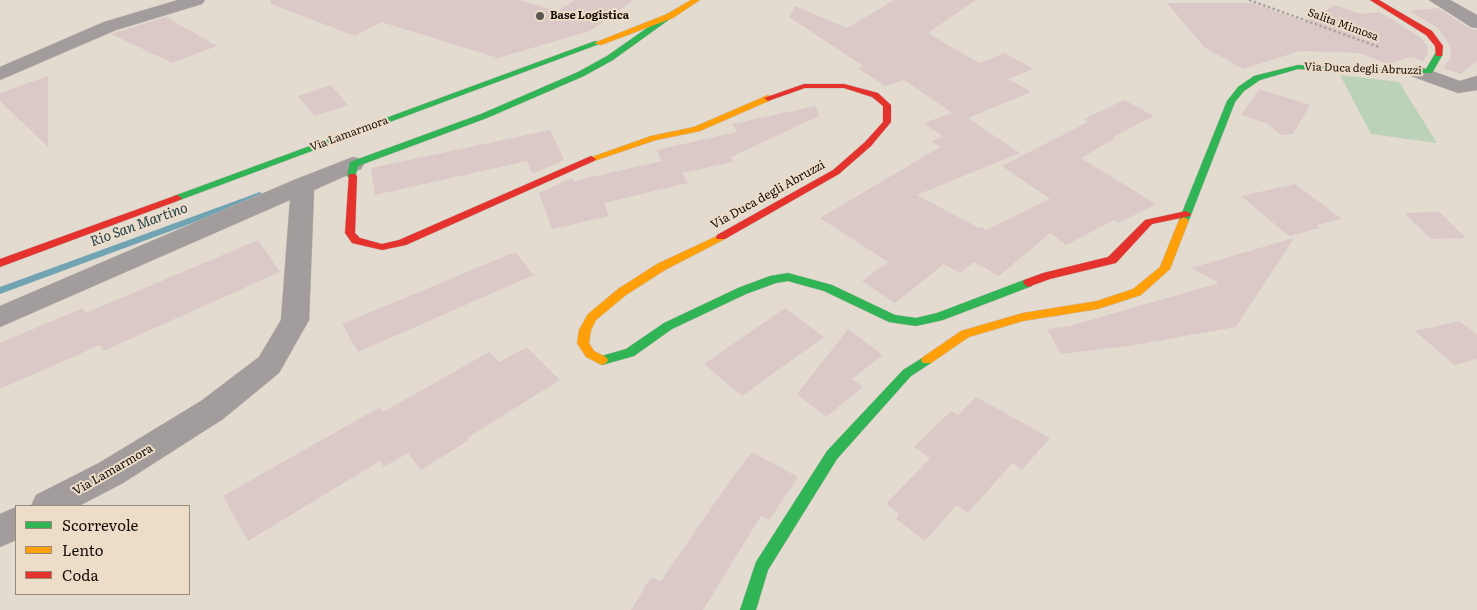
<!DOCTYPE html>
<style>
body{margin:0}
#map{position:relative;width:1477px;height:610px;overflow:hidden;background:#e4dbd0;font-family:Literata,serif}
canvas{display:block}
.legend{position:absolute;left:15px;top:505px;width:175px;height:90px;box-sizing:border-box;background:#ecdcc8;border:1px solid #968a7b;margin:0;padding:6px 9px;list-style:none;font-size:15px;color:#140e08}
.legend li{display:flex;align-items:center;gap:10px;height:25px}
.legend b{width:25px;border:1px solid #968a7b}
</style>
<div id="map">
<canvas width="1477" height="610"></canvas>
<ul class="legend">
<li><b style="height:6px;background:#30b455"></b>Scorrevole</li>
<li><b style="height:6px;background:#ff9f0a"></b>Lento</li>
<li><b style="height:6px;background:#e5322d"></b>Coda</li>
</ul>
</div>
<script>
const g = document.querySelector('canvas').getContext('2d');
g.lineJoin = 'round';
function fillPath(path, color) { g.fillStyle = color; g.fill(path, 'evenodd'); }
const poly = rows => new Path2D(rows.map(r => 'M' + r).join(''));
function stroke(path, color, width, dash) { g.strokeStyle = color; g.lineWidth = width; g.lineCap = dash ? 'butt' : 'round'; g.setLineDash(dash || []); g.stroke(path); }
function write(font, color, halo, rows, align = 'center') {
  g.font = font + ' Literata,serif'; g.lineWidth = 4; g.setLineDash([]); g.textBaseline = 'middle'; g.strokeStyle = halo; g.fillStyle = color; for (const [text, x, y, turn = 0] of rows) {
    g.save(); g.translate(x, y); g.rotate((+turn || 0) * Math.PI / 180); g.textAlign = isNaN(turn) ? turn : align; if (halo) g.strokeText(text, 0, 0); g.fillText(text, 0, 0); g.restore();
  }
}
const green = poly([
 [1340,75,1399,82,1437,143,1371,134]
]);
const stream = poly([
 [260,192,264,195,263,197,0,294,0,287,260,192]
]);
const building = poly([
 [271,0,519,0,558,11,575,0,634,0,590,31,498,58,381,22,355,36,271,4],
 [894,0,976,0,928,33,979,63,1005,53,1033,69,1008,79,1031,92,968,118,1020,153,917,195,979,228,981,227,986,230,1050,199,1002,166,1088,122,1084,119,1124,100,1154,116,1113,137,1116,138,1081,158,1156,204,1119,223,1114,220,1066,245,1050,233,999,276,974,262,960,273,944,264,895,303,862,281,888,262,820,218,940,147,932,141,943,137,924,123,952,113,904,80,885,86,858,68,863,66,789,17,795,6,847,28],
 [1167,3,1253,3,1305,22,1335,5,1360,14,1380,12,1421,38,1428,47,1427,55,1423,61,1411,57,1388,64,1359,53,1300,51,1243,69,1204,47],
 [1438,8,1470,29,1477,30,1477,61,1461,74,1443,68,1451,57,1450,46,1438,28,1409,11],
 [166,17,217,46,172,63,111,34],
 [48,76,48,147,0,101,0,93],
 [331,85,348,105,315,116,298,96],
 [1259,89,1310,105,1293,134,1281,135,1268,124,1241,115],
 [816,106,819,116,731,157,733,162,682,173,688,183,604,203,609,216,552,229,539,193,572,178,574,181,662,161,656,150,737,132,732,124],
 [550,130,564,160,532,174,527,161,375,195,371,168],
 [1295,184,1302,189,1342,219,1317,225,1320,228,1289,236,1241,196],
 [1440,212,1466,238,1431,239,1404,213],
 [1294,238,1236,327,1128,346,1061,354,1047,329,1070,326,1219,283,1191,268],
 [258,240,280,272,103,351,100,345,0,389,0,343,83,308,86,313],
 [515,252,534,275,358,352,342,324],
 [785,308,824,337,742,396,704,364],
 [1459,321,1477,334,1477,359,1454,365,1415,331],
 [848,329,883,355,852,379,863,387,826,417,797,394],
 [527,347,560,380,467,438,469,440,421,470,408,453,384,467,380,461,248,541,223,496,380,407,383,412,489,352,499,362],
 [976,397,1050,438,1022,470,1012,463,968,513,957,505,925,541,896,519,899,514,886,504,930,458,914,447,951,411,958,415],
 [752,452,798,477,769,520,761,516,703,610,631,610,651,577,661,581,729,482]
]);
const path = poly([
 [1249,0,1379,47]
]);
const street = poly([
 [178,0,205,0,202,4,116,30,0,80,0,67,104,22,178,0],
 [1429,0,1450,0,1477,15,1477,28,1471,27,1429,0],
 [1418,66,1460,81,1477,76,1477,90,1458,93,1411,76,1408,72,1411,68,1418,66],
 [353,157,361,159,364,164,361,169,314,190,309,320,279,373,223,419,123,483,79,506,31,506,36,495,99,463,201,401,259,357,281,320,290,200,0,327,0,306,294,180,353,157],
 [16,507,16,540,0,547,0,514,16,507]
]);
const fast = poly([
 [667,14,674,16,613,60,584,76,487,118,358,166,355,178,349,178,347,176,350,162,481,114,578,72,607,56,667,14],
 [595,41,602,43,180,200,174,200,172,198,174,196,595,41],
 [1436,52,1443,54,1432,73,1429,73,1383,74,1298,69,1260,80,1244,91,1235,102,1189,220,1188,222,1180,222,1179,220,1227,101,1238,87,1254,76,1298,65,1383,70,1426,69,1436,52],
 [788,273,832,285,895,315,916,318,937,313,1024,280,1028,279,1033,283,1032,286,943,320,916,326,889,322,824,291,788,281,776,283,746,294,672,329,634,356,602,365,598,363,596,360,598,357,626,349,664,323,738,288,770,276,788,273],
 [927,355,931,357,933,360,931,363,911,376,837,459,768,570,756,610,740,610,756,562,827,451,903,370,927,355]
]);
const slow = poly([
 [691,0,700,0,673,18,601,45,594,43,667,14,691,0],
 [768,95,772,98,771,100,700,131,656,140,591,162,586,159,651,136,694,127,768,95],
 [1184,217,1189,220,1170,269,1141,295,1098,309,1023,321,969,337,931,363,923,363,921,360,923,357,961,331,1023,313,1097,301,1133,289,1160,267,1179,220,1184,217],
 [721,234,725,235,726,237,725,239,665,270,626,295,596,320,591,330,589,343,594,351,606,357,608,360,606,363,602,365,586,357,577,343,579,330,588,314,618,289,657,264,721,234]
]);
const jam = poly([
 [1370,0,1379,0,1432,31,1443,46,1442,56,1436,56,1435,46,1426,35,1370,0],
 [804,84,844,84,878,93,891,105,891,122,871,146,839,174,725,239,717,239,716,237,717,235,833,170,865,142,883,122,883,106,872,97,844,88,805,88,768,101,764,98,804,84],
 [591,156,596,159,594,161,406,245,382,250,352,243,345,233,349,174,355,174,357,176,355,233,360,238,382,244,399,240,591,156],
 [177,195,182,198,180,200,0,267,0,259,177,195],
 [1186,211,1191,214,1190,216,1152,224,1116,263,1050,279,1028,287,1023,283,1024,280,1043,273,1108,257,1145,220,1186,211]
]);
const markers = [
 [540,16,5,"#5d564e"]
];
const farPoinames = [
 ["Base Logistica",550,16]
];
const farStreetnames = [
 ["Salita Mimosa",1343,25,20],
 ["Via Duca degli Abruzzi",1363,69,2],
 ["Via Lamarmora",349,134,-20]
];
const streetNames = [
 ["Via Duca degli Abruzzi",768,195,-29],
 ["Via Lamarmora",113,470,-30]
];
const waterNames = [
 ["Rio San Martino",139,225,-20]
];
fillPath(green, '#bbd1b8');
fillPath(stream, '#70a4b3');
fillPath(building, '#dbc9c8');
stroke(street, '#c1bab2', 1);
stroke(fast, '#c1bab2', 1);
stroke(slow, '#c1bab2', 1);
stroke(jam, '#c1bab2', 1);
stroke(path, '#a9a4a0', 2.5, [2.5, 2.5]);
fillPath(street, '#a29d9c');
fillPath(fast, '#30b455');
fillPath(slow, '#ff9f0a');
fillPath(jam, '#e5322d');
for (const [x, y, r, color] of markers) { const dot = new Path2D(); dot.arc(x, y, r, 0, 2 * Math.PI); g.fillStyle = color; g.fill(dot); stroke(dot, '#ecdcc8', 2); }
write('bold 11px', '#140e08', '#ecdcc8', farPoinames, 'left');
write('11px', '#140e08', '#ecdcc8', farStreetnames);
write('12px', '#140e08', '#ecdcc8', streetNames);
write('italic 14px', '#204350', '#ecdcc8', waterNames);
</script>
